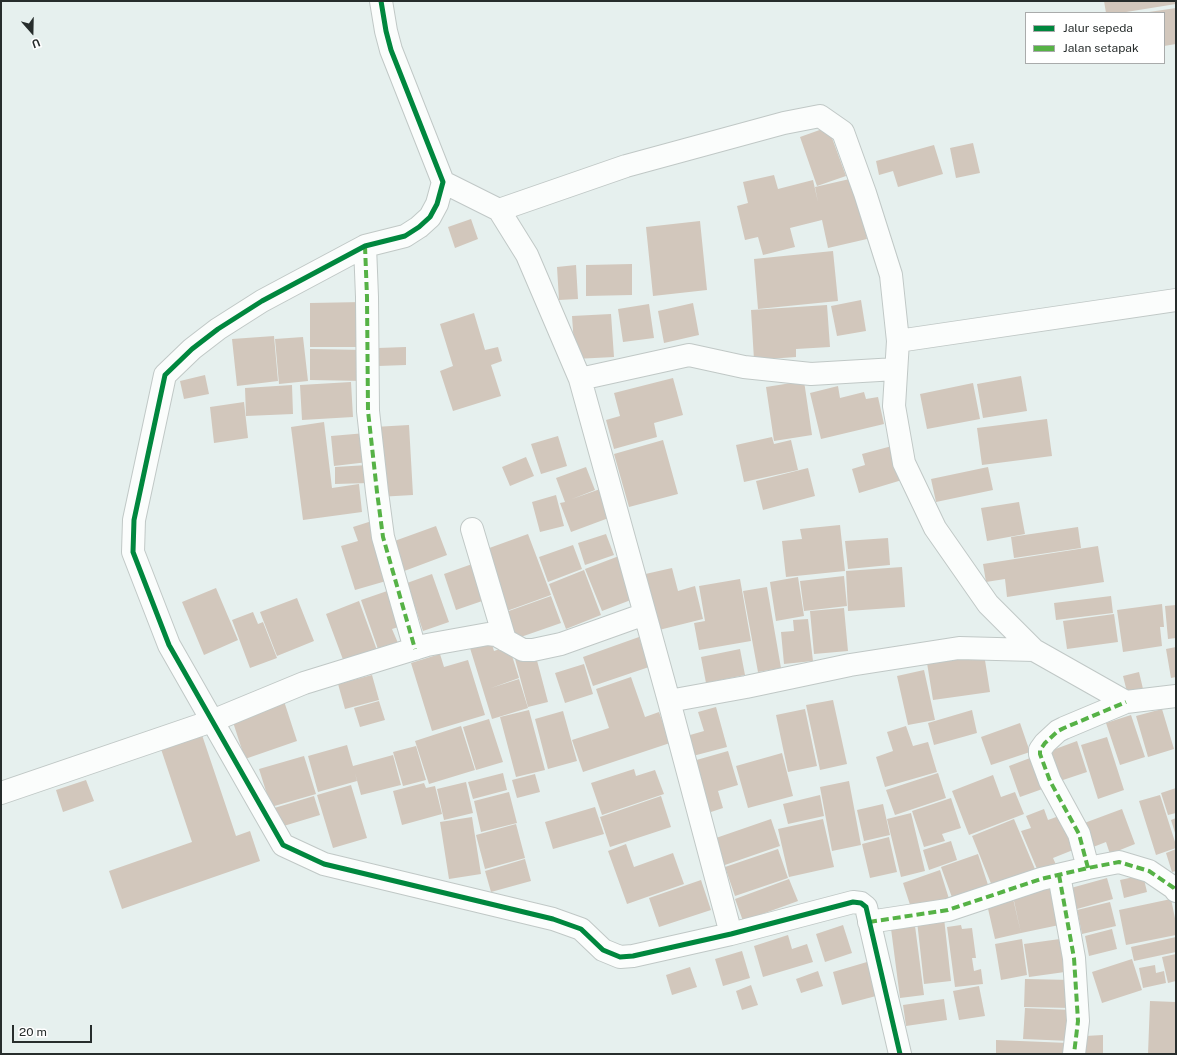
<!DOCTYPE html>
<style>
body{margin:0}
#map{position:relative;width:1177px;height:1055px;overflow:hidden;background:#e6f0ee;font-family:"Public Sans",sans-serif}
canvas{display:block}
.frame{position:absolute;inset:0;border:2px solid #272d2c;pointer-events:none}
.legend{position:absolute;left:1025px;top:12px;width:140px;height:52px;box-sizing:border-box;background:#fff;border:1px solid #a9abab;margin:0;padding:5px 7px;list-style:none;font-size:12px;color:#272d2c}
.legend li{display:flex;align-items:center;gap:8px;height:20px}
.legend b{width:20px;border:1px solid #a9abab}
.north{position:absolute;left:12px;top:12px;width:40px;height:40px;-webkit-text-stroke:3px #fff;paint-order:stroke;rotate:160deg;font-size:11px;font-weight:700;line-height:16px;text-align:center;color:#272d2c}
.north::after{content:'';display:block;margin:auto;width:14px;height:18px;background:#272d2c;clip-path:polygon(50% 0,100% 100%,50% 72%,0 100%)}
.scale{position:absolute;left:12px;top:1025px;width:80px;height:18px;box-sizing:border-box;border:2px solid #272d2c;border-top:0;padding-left:5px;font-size:12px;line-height:14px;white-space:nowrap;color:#272d2c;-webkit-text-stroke:3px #fff;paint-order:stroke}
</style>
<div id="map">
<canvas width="1177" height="1055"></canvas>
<div class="frame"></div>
<ul class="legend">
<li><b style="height:5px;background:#00873e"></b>Jalur sepeda</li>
<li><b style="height:5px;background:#56b246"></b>Jalan setapak</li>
</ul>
<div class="north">U</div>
<div class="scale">20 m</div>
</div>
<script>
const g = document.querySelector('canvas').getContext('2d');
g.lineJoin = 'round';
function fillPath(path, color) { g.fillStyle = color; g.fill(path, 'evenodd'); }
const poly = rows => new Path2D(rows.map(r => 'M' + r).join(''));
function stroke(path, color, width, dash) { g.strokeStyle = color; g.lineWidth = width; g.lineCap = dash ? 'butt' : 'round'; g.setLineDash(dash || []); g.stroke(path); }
const building = poly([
 [1104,1,1176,1,1176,4,1120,13,1106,13],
 [1176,8,1176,44,1164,46,1164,13,1149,13,1149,12],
 [828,127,846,176,817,186,800,137],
 [973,143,980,173,956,178,950,148],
 [934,145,943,174,898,187,893,171,879,175,876,161],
 [774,175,778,189,813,180,818,202,815,187,854,178,867,239,828,248,822,220,790,228,795,247,763,255,758,237,745,240,737,206,748,203,743,182],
 [471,219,478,239,455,248,448,227],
 [700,221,707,290,653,296,646,227],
 [833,251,838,301,758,309,754,259],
 [632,264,632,295,586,296,586,265],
 [576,265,578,299,559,300,557,267],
 [861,300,866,331,837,336,831,306],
 [363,302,364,347,310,347,310,303],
 [693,303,699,335,664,343,658,311],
 [649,304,654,338,623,342,618,309],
 [827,305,830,347,796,349,796,357,754,360,751,310],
 [474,313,485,350,498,347,502,361,491,365,501,396,453,411,440,371,453,366,440,324],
 [611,314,614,357,575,359,572,316],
 [274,336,278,381,237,386,232,339],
 [303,337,308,381,279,384,275,339],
 [406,347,406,365,378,366,378,348],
 [310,349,366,350,365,381,310,380],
 [205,375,209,394,184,399,180,381],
 [1021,376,1027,411,983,418,977,384],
 [673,378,683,415,654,423,657,437,614,449,606,420,620,416,614,393],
 [804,381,812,435,774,441,766,387],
 [351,382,353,417,302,420,300,385],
 [973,383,980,419,927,429,920,394],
 [292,385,293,414,246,416,245,388],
 [838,386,840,398,864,392,866,399,878,397,884,424,821,439,810,393],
 [244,402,248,438,214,443,210,407],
 [1047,419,1052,456,982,465,977,428],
 [324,422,332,488,359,484,362,512,303,520,291,427],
 [409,425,413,495,378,497,374,427],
 [366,433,368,462,334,466,331,436],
 [558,436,567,466,541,474,531,444],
 [772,437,774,444,791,440,798,470,744,482,736,445],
 [663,440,678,494,629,507,614,454],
 [892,446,902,480,859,493,852,469,865,465,862,454],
 [526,457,534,476,510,486,502,467],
 [368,465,369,483,335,484,335,467],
 [586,467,595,490,572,499,603,488,614,516,571,532,560,503,565,502,556,478],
 [988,467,993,490,936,502,931,479],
 [808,468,815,496,763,510,756,481],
 [556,495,564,526,540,532,532,502],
 [1019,502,1025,534,987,541,981,508],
 [375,520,393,579,355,590,341,546,358,541,353,527],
 [840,525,845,571,786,577,782,541,802,539,800,529],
 [436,526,447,555,399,573,389,543],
 [1078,527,1081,548,1014,558,1011,537],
 [528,534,551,595,504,612,481,551],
 [606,534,614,555,585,565,578,543],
 [888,538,890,565,848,569,845,541],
 [573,545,582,569,548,582,539,557],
 [1098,546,1104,582,1007,597,1005,579,986,582,983,564],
 [619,556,636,598,602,611,585,569],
 [475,563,488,599,456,610,444,574],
 [902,567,905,607,848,611,846,571],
 [672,568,678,591,695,586,703,619,655,631,641,575],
 [584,570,601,615,566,629,549,584],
 [432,574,449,622,423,631,407,583],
 [844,576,847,606,804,611,800,581],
 [798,577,804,616,776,621,770,582],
 [740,579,751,641,699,650,694,623,705,621,699,586],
 [767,587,781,668,758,672,743,591],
 [216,588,238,640,204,655,182,602],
 [393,589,405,625,392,629,398,643,378,649,361,600],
 [551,596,561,623,515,639,506,612],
 [1111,596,1113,613,1056,620,1054,603],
 [297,598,314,641,277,656,260,612],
 [359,601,378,653,345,665,326,614],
 [1162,604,1164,627,1160,627,1162,646,1123,652,1117,610],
 [1176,605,1176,638,1168,639,1165,606],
 [844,608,848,651,814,654,810,611],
 [253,612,258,624,263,622,277,658,250,668,232,620],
 [1114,614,1118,642,1067,649,1063,621],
 [808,619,813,661,784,664,781,632,794,631,793,620],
 [639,637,649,667,593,686,583,657],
 [491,641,494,651,509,646,519,678,491,688,519,679,528,708,492,719,470,648],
 [1176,647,1176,677,1171,678,1166,649],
 [740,649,745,675,706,683,701,657],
 [535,653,548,702,528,707,515,659],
 [440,654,444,667,468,660,485,715,432,731,411,663],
 [984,654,990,692,933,700,927,663],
 [584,664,593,694,565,703,555,673],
 [924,670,935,720,908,725,897,676],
 [1139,672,1144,693,1128,696,1123,676],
 [372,675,379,700,345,709,338,684],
 [631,677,645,717,659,712,670,743,583,772,572,740,609,728,596,689],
 [283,698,297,741,245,759,231,716],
 [833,700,847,764,820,770,806,705],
 [379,701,385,720,360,727,354,708],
 [716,707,727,747,689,757,683,737,704,731,698,712],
 [805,709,817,766,788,772,776,715],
 [1162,709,1174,749,1148,757,1136,716],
 [529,710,545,770,516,777,500,717],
 [972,710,977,733,934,745,928,723],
 [563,711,577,761,548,769,535,719],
 [1131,715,1145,757,1120,765,1106,723],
 [489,719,503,762,476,770,463,727],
 [1020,723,1030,752,991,765,981,737],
 [461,726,475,770,429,784,415,741],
 [906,726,913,746,928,742,937,772,885,787,876,757,893,751,887,732],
 [202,735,236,836,250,831,260,861,122,909,109,871,192,842,161,749],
 [1107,737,1124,790,1098,799,1081,745],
 [1077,741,1087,772,1060,781,1050,751],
 [347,745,353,766,393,755,401,785,361,795,355,773,357,781,318,792,308,756],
 [416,746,426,780,403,786,393,752],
 [728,751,738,785,718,791,723,808,702,815,686,763],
 [782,753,793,796,748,808,736,766],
 [1038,755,1048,787,1020,797,1009,766],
 [304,756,316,794,271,807,259,769],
 [634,769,636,776,655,770,664,794,602,815,591,783],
 [503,773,507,790,473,799,468,782],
 [938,773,946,798,895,815,886,790],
 [535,774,540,792,517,798,512,780],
 [993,775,1001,797,1015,792,1024,814,969,835,952,791],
 [86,780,94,801,63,812,56,790],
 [849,781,861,845,832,851,820,787],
 [466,782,473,813,444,820,437,789],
 [424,783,426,788,435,786,442,814,402,825,393,791],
 [351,785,367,838,333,848,317,795],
 [1176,788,1176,813,1168,815,1161,793],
 [509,792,517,823,481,832,474,801],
 [820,795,824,816,788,824,783,804],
 [1160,795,1176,845,1176,848,1156,855,1139,801],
 [314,796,320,815,277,828,271,809],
 [661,796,671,827,610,847,600,817],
 [951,798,961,828,942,834,945,841,924,847,912,811],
 [883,804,890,835,864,841,857,810],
 [595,807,604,834,553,849,545,822],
 [1044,809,1048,820,1059,816,1073,850,1053,858,1058,869,1040,876,1021,831,1031,828,1026,816],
 [1122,809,1135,844,1110,854,1106,842,1088,849,1079,825],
 [911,813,925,871,901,877,887,819],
 [472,817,481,874,449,879,440,822],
 [1176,818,1176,836,1171,820],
 [771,819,780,846,722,866,713,839],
 [823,819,834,867,789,877,778,829],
 [1014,819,1037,874,994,891,972,836],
 [516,824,525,858,485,869,476,835],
 [889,837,897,872,870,878,862,844],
 [951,841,957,860,929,870,923,850],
 [626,844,634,867,673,853,684,884,627,904,608,851],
 [778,849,788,878,735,896,725,867],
 [1176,849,1176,871,1172,872,1166,853],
 [978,854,990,891,954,903,941,867],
 [525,859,531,881,491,892,485,871],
 [940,870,950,902,913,914,903,883],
 [1143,875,1147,892,1124,898,1120,880],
 [1107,878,1113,899,1077,909,1071,888],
 [789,879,798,901,743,921,735,899],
 [701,880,711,910,659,927,649,898],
 [1055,883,1064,924,1021,933,1012,892],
 [1012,894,1021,933,995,939,986,900],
 [1171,899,1176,923,1176,935,1126,945,1119,910],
 [1110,902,1116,926,1082,934,1077,910],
 [914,918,924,995,900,998,890,921],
 [944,918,951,981,924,984,917,921],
 [843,925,852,953,825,962,816,934],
 [961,925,962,929,972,928,976,958,972,958,974,971,981,969,983,984,955,987,947,927],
 [1112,929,1117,949,1089,956,1085,936],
 [788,935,792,949,807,944,813,962,763,977,754,946],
 [1176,937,1176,952,1134,961,1131,947],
 [1067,938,1072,971,1029,977,1024,944],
 [1022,939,1027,975,1001,980,995,944],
 [742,951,750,978,723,986,715,959],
 [1176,954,1176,981,1168,983,1162,957],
 [1132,959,1142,990,1102,1003,1092,972],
 [867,962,876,996,842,1005,833,972],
 [1155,965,1156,973,1164,971,1166,983,1143,988,1139,968],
 [690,967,697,987,672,995,666,975],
 [818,971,823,986,801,993,796,979],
 [1025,979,1073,980,1071,1008,1024,1007],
 [751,985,758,1005,742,1010,736,991],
 [979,986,985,1016,959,1020,953,991],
 [944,999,947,1020,906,1026,903,1005],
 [1150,1001,1176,1002,1176,1054,1148,1054],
 [1025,1008,1072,1010,1070,1041,1023,1039],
 [1103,1035,1103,1054,1085,1054,1085,1036],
 [996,1040,1068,1043,1068,1054,996,1054]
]);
const street = poly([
 [381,1,386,31,391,50,443,182,437,204,430,217,419,227,405,236,365,246,262,301,218,329,192,349,165,375,134,520,133,552,169,645,283,845,324,864,553,919,581,929,603,950,620,957,633,956,731,934,853,902,861,903,866,907,900,1054],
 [443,182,499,210,527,255,580,379,669,701,731,934],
 [499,210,626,166,784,123,820,116,843,132,865,193,891,275,898,341,894,406,904,463,935,528,988,604,1034,650],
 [365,246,367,297,368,411,377,492,383,537,415,649],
 [898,341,1176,300],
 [580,379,689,355,744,367,811,374,896,369],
 [472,529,505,640],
 [669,701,746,687,850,665,959,648,1034,650,1126,702,1176,696],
 [1,793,212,721,304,683,427,645,488,634,496,635,523,650,533,650,561,644,645,614],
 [1088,868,1079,834,1050,781,1040,754,1040,750,1045,743,1058,731,1064,728,1126,702],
 [1059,875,1074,958,1078,1021,1074,1054],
 [869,922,948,910,1041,879,1088,868,1119,862,1149,871,1174,888,1176,891]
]);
const quiet = poly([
 [365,246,367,297,368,411,377,492,383,537,415,649],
 [1088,868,1079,834,1050,781,1040,754,1040,750,1045,743,1058,731,1064,728,1126,702],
 [1059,875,1074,958,1078,1021,1074,1054],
 [869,922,948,910,1041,879,1088,868,1119,862,1149,871,1174,888,1176,891]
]);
const cycleway = poly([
 [381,1,386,31,391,50,443,182,437,204,430,217,419,227,405,236,365,246,262,301,218,329,192,349,165,375,134,520,133,552,169,645,283,845,324,864,553,919,581,929,603,950,620,957,633,956,731,934,853,902,861,903,866,907,900,1054]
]);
fillPath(building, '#d2c7bc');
stroke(street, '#c0c8c6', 24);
stroke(street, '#fbfdfc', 22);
stroke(quiet, '#56b246', 4, [8, 4]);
stroke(cycleway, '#00873e', 5);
</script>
